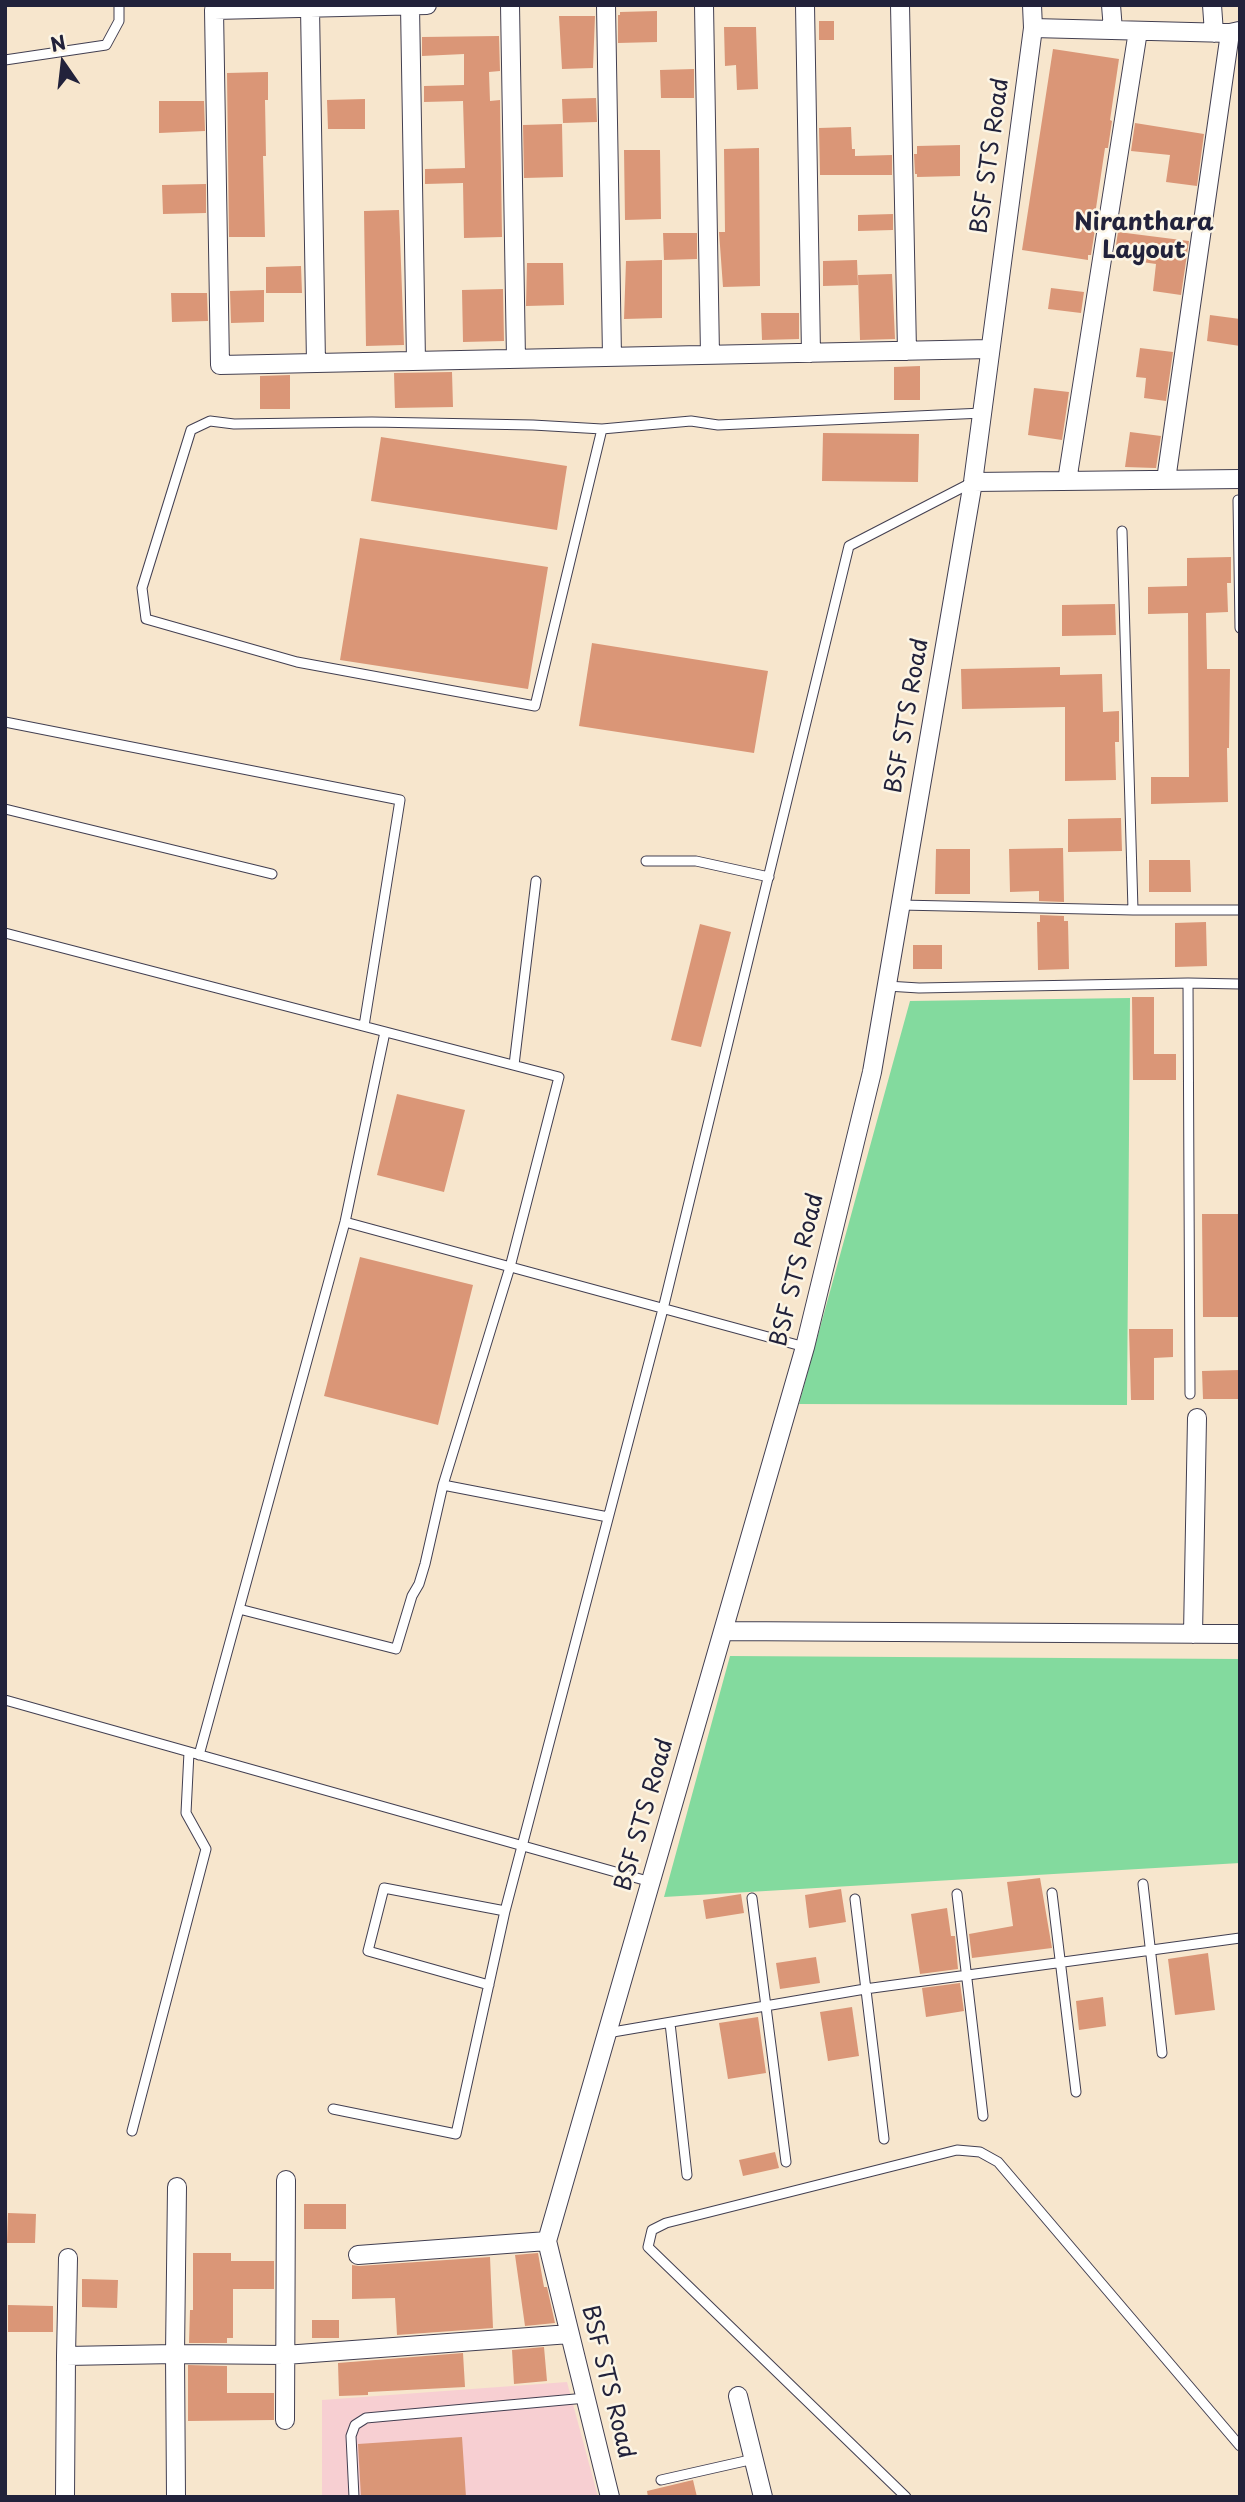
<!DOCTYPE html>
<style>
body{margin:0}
#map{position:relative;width:1245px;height:2502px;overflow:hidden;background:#f7e6cd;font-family:"Playpen Sans",sans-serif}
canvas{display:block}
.frame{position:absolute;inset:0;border:7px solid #22223b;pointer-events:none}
.north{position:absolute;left:28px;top:28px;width:70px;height:70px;-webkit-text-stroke:5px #fcf5e5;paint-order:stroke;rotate:346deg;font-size:19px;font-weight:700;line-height:28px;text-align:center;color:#22223b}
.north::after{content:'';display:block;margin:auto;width:24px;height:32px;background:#22223b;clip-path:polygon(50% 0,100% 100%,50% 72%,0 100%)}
</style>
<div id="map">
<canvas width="1245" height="2502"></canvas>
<div class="frame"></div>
<div class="north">N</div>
</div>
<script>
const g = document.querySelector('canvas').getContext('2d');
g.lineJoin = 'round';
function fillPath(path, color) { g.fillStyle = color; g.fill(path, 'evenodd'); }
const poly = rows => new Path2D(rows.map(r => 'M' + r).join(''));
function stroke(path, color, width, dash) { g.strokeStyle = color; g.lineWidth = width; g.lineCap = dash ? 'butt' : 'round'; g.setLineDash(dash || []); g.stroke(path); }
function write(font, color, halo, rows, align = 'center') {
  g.font = font + ' "Playpen Sans",sans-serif'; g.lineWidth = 5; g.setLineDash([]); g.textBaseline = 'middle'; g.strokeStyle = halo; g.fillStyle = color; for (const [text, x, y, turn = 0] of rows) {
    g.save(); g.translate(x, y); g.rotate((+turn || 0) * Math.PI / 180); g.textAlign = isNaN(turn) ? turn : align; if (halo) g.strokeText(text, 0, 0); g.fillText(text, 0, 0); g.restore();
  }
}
const built = poly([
 [567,2382,598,2497,322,2497,322,2400]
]);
const green = poly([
 [1130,998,1127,1405,799,1404,910,1001],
 [730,1656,1240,1659,1240,1863,664,1897]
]);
const building = poly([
 [657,11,657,42,618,43,618,15,620,15,620,12],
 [559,16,595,16,593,68,562,69],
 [819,21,834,21,834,40,819,40],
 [724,27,756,27,758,89,737,90,736,65,725,66],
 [499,36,500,71,489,72,490,101,500,100,502,237,464,238,463,183,425,184,425,169,465,168,463,101,424,102,424,86,464,85,464,54,422,56,422,37],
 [1053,49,1119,59,1110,120,1112,121,1108,148,1105,148,1093,228,1095,229,1091,255,1088,255,1088,260,1022,250],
 [694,69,694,98,661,98,660,70],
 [268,72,268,100,265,100,266,156,263,156,265,237,229,237,227,73],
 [596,98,597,122,563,123,562,99],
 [365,99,365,129,328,129,327,100],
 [159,101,204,101,205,131,159,133],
 [1135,123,1204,134,1197,186,1166,182,1170,155,1131,151],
 [562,124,563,177,524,178,523,125],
 [851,127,852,149,855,149,855,156,892,155,892,175,820,175,819,128],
 [960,145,960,176,917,177,917,174,915,174,914,154,917,154,917,146],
 [759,148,760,286,723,287,719,232,725,232,724,149],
 [624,150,660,150,661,219,625,220],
 [206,184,206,213,163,214,162,185],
 [399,210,404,345,366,346,364,211],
 [893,214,893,230,858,231,858,215],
 [1118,232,1189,241,1181,295,1153,291,1156,264,1114,258],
 [663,233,697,233,697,259,664,260],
 [662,260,662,318,624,319,626,261],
 [857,260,858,285,823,286,823,261],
 [527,263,563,263,564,305,526,306],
 [301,266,302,293,266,293,266,267],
 [892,274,895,339,860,340,858,275],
 [1051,288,1084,292,1081,313,1048,309],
 [503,289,504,341,463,342,462,290],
 [264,290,264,322,231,323,230,291],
 [171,293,207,293,208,321,172,322],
 [761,313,799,313,799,339,762,340],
 [1210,315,1240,319,1240,346,1207,341],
 [1140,348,1173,352,1166,401,1144,398,1146,378,1136,377],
 [920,366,920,400,894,400,894,367],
 [452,372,453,407,395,408,394,373],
 [290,375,290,409,260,409,260,376],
 [1034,388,1069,392,1062,440,1028,435],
 [1130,432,1161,436,1156,468,1125,467],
 [823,433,919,434,918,482,822,481],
 [381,437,567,466,557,530,371,501],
 [360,538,548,567,528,689,340,660],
 [1231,557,1231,583,1227,583,1228,612,1206,613,1207,669,1230,669,1229,748,1227,748,1228,802,1151,804,1151,777,1189,777,1188,613,1148,614,1148,587,1187,586,1187,558],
 [1115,604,1116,635,1062,636,1062,605],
 [592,643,768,671,754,753,579,726],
 [1060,667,1060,675,1102,674,1103,712,1119,711,1119,742,1115,742,1116,780,1065,781,1065,707,962,709,961,669],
 [1121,818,1122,851,1068,852,1068,819],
 [1063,848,1064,902,1039,901,1039,891,1010,892,1009,849],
 [936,849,970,849,970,894,935,894],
 [1149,860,1190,860,1191,892,1149,892],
 [1040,915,1064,916,1064,921,1068,921,1069,969,1038,970,1037,922,1040,922],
 [1206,922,1207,966,1175,967,1175,923],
 [700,924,731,932,701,1047,671,1040],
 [913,945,942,945,942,969,913,969],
 [1132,997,1154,997,1154,1054,1176,1054,1176,1080,1133,1080],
 [397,1094,465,1110,444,1192,377,1175],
 [1202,1214,1240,1214,1240,1317,1203,1317],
 [360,1257,473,1285,438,1425,324,1396],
 [1129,1329,1173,1329,1173,1357,1154,1358,1154,1400,1131,1400],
 [1240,1370,1240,1399,1203,1399,1202,1371],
 [1040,1878,1052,1948,972,1958,969,1934,1013,1926,1007,1882],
 [841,1889,846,1922,809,1928,805,1895],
 [741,1894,744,1913,706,1919,703,1900],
 [947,1908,951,1936,955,1936,958,1969,920,1974,911,1914],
 [1208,1953,1215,2010,1175,2015,1168,1959],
 [816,1957,820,1983,780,1989,776,1963],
 [960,1983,964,2011,926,2017,922,1988],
 [1103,1997,1106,2026,1079,2030,1076,2001],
 [852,2007,859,2056,828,2061,820,2012],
 [758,2017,766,2073,728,2079,719,2023],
 [775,2152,779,2168,743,2176,739,2160],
 [304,2204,346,2204,346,2229,304,2229],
 [8,2213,36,2214,35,2243,7,2243],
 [193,2253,231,2253,231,2261,274,2261,274,2289,233,2289,233,2338,227,2338,227,2343,189,2343,190,2310,193,2310],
 [538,2253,544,2287,547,2287,555,2323,525,2326,515,2255],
 [490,2257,493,2328,397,2335,395,2298,352,2299,352,2265,359,2266],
 [82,2279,118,2280,117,2308,82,2307],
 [8,2305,53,2306,53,2332,8,2332],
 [312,2320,339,2320,339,2338,312,2338],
 [544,2347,547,2381,514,2384,512,2350],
 [463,2353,465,2387,368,2392,368,2395,339,2396,338,2363],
 [188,2365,227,2366,227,2393,274,2393,274,2420,188,2421],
 [462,2437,466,2497,361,2497,358,2444],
 [693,2480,697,2497,648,2497,647,2491]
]);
const lane = poly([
 [5,60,106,45,119,21,119,5],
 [602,429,535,706,297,662,146,619,142,588,191,430,210,421,234,424,372,422,533,425,602,429,691,421,718,425,983,413],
 [1238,500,1240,628],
 [1122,531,1133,910],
 [5,722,400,800,364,1026],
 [5,809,272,874],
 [646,861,696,861,769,877],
 [900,905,1133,910,1240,910],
 [5,933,559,1077,510,1267,443,1485,425,1564,419,1584,412,1596,396,1649,239,1609],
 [1188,983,1190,1394],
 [887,986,919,988,1188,983,1240,984],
 [514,1065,536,881],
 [345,1222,805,1347],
 [443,1485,608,1517],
 [5,1700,651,1882],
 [199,1755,345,1222,385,1032],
 [1143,1884,1162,2053],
 [1052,1893,1076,2092],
 [957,1894,983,2116],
 [752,1898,786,2162],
 [855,1899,884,2139],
 [489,1985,368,1951,384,1888,505,1911],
 [670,2023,687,2175],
 [607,2033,865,1989,1240,1938],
 [333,2109,456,2134,505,1911,663,1309,849,546,971,483],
 [132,2131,206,1849,186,1813,189,1752],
 [661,2480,754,2459],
 [354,2497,351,2436,355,2425,366,2418,586,2398],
 [906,2497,648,2247,652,2230,666,2223,957,2150,980,2152,998,2162,1240,2446]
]);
const street = poly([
 [427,5,214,10,220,365,990,349],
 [510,5,516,359],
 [606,5,612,357],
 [704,5,710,355],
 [805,5,811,353],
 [900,5,907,351],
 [1111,5,1113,30],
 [1212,5,1214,33],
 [410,6,416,361],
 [310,8,316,363],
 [1033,28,1230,33,1239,31],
 [1166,480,1230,33],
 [1067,481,1138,31],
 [973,482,1240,479],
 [723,1631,1240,1634],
 [1193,1634,1197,1418],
 [358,2255,547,2241],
 [66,2356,68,2258],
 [738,2396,763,2497],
 [285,2420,286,2180],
 [65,2497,66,2356,175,2354,177,2187],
 [176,2497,175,2354,285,2355,570,2334],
 [610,2497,547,2241,805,1347,872,1072,973,482,1033,28,1032,5]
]);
const streetNames = [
 ["BSF STS Road",991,156,-82],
 ["BSF STS Road",908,716,-80],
 ["BSF STS Road",798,1270,-76],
 ["BSF STS Road",645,1815,-74],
 ["BSF STS Road",607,2382,76]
];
const neighbourhoodNames = [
 ["Niranthara",1144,223],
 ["Layout",1144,251]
];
fillPath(built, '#f7cfd2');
fillPath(green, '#83da9e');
fillPath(building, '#da9677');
stroke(lane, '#423f51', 11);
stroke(street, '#423f51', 20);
stroke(lane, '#fff', 9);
stroke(street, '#fff', 18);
write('23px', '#22223b', '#fcf5e5', streetNames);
write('bold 24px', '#22223b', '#fcf5e5', neighbourhoodNames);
</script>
